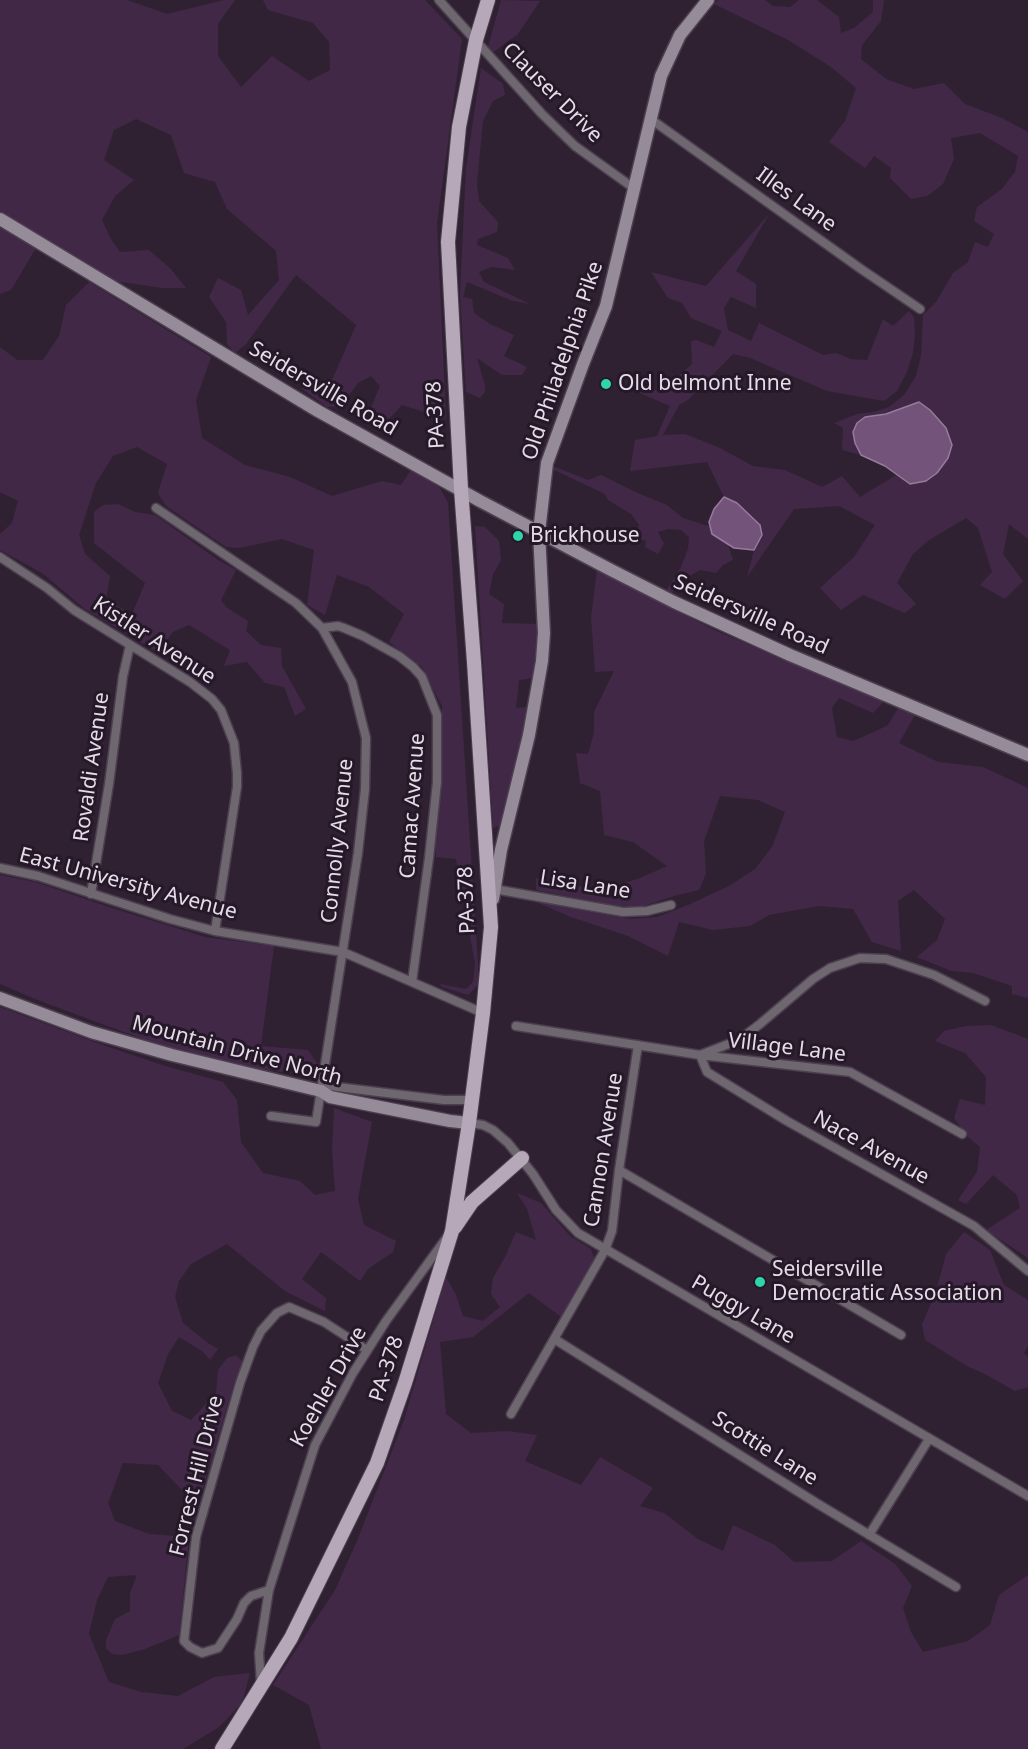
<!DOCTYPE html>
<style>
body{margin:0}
canvas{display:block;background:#2f2132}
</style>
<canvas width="1028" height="1749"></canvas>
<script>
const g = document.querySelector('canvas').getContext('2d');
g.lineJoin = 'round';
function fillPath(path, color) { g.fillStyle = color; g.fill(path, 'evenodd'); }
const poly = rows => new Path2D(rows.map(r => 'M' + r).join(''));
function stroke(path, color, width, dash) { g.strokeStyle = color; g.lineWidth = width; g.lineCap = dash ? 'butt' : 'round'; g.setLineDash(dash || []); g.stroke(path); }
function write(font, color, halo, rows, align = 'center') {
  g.font = font + ' "Noto Sans",sans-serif'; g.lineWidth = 6; g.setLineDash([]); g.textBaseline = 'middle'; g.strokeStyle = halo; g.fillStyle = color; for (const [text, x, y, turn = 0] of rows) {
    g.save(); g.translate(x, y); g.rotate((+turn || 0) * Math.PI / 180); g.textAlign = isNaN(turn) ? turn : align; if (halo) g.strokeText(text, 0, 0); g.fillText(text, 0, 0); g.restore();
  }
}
const green = poly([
 [0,0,127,0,167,14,224,0,235,0,218,24,218,56,241,87,272,56,309,81,330,70,329,42,313,23,268,10,263,0,425,0,462,39,437,223,446,419,402,405,388,420,367,417,380,386,371,376,358,383,341,406,327,407,301,388,321,387,333,378,356,325,296,275,246,344,235,353,227,344,226,322,209,297,218,278,241,290,248,315,279,280,276,251,227,209,215,182,184,173,171,135,136,119,114,130,104,160,134,180,115,196,102,220,111,239,120,252,149,250,170,268,186,288,163,288,114,281,0,211],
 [501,0,540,1,518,34,492,53,488,47],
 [718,0,765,0,773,6,790,7,799,0,817,0,839,17,841,33,854,28,873,12,873,0,884,0,881,21,862,45,861,59,886,79,914,89,944,83,965,104,1002,118,1028,132,1028,539,1009,524,1003,554,1023,581,1005,599,980,585,992,572,978,528,966,518,929,540,913,554,897,583,916,604,905,613,863,595,841,610,820,588,854,557,875,525,839,506,794,509,747,577,754,550,759,542,755,519,731,499,724,497,707,462,630,471,635,440,657,436,670,406,628,388,629,382,664,393,675,379,692,364,691,341,696,340,714,347,722,331,691,318,682,303,668,298,651,272,706,286,769,214,736,271,756,284,756,308,731,297,724,308,728,330,751,341,759,323,823,355,836,353,851,359,867,360,883,319,893,326,909,311,914,317,915,335,913,353,907,372,897,391,884,401,827,391,750,358,733,354,688,400,679,405,663,435,685,434,720,448,753,466,785,470,822,487,842,476,860,497,898,474,910,484,937,473,948,458,952,445,902,408,886,414,865,417,853,432,855,443,861,455,842,450,843,428,834,423,857,414,874,412,889,407,904,395,916,376,921,356,923,315,936,302,953,273,968,262,975,242,988,247,994,234,974,221,977,207,1002,189,1015,172,1018,156,980,133,951,138,954,159,943,184,927,196,911,199,890,178,891,168,874,156,865,168,829,142,845,121,856,88,831,67,788,40,714,4],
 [481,68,503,84,505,95,493,101,483,121,477,183,479,201,498,222,497,232,478,239,477,245,508,258,515,270,492,267,479,272,484,282,530,304,513,301,467,282,463,297,472,299,474,313,490,324,514,335,504,356,527,367,522,375,502,375,477,358,485,385,485,392,480,398,466,392,460,294,466,168],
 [0,227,36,248,11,290,0,294],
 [89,282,211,357,196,400,202,438,245,465,290,477,332,496,382,481,401,485,411,470,426,477,440,488,448,503,478,964,478,985,468,995,442,987,440,984,466,989,473,982,475,963,456,859,436,857,435,830,441,778,442,706,422,667,389,642,404,614,369,587,337,575,325,615,307,605,314,550,282,539,239,548,226,547,166,506,158,493,167,464,137,447,113,456,96,483,79,535,85,554,110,576,106,600,132,614,145,583,94,543,94,512,103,505,118,504,135,512,155,515,218,560,236,570,221,600,226,607,248,621,246,631,261,645,281,648,282,666,306,709,295,716,284,687,265,683,247,662,224,666,230,650,189,625,173,632,157,652,85,609,42,573,0,550,0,534,12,523,18,501,0,492,0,347,17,360,43,360,59,336,66,305],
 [555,467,588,480,601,475,635,492,667,505,683,518,711,527,712,534,728,545,733,560,723,565,716,573,700,570,683,580,671,594,666,591,681,567,688,549,689,537,681,530,668,529,658,532,664,544,658,554,645,547,646,541,635,537,639,525,631,514,608,500,605,494,552,469],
 [475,526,485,527,499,541,501,560,493,574,489,594,504,604,502,623,538,624,533,678,519,680,516,708,528,707,522,736,501,822,499,826,493,828],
 [597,570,716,631,884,701,873,713,839,698,832,708,837,737,853,741,878,730,888,725,899,707,916,713,899,743,938,762,983,767,1028,788,1028,998,1012,994,1012,986,973,973,951,971,917,957,937,940,945,919,914,890,898,901,901,951,872,942,853,909,819,906,769,915,750,926,713,930,679,922,668,956,628,936,571,917,534,901,628,919,657,917,688,905,729,886,755,869,772,847,785,812,758,800,720,796,704,841,706,874,699,890,674,896,644,906,616,906,536,890,536,878,599,890,638,879,667,866,633,842,604,835,600,791,580,783,576,753,588,754,594,733,594,712,614,671,595,672,591,617],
 [0,875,35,882,109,907,205,937,274,946,261,1046,308,1050,319,1066,307,1075,243,1067,167,1048,40,1001,0,984],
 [0,1007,97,1043,162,1065,223,1082,237,1100,241,1142,263,1173,300,1181,315,1195,335,1191,332,1151,334,1108,372,1122,358,1199,364,1225,396,1241,393,1252,368,1269,360,1281,321,1252,302,1279,326,1298,325,1311,285,1291,227,1244,191,1264,179,1281,175,1297,183,1323,208,1343,218,1349,210,1360,202,1351,179,1337,168,1354,158,1383,172,1411,191,1420,216,1393,218,1370,227,1358,236,1355,243,1362,234,1383,201,1495,182,1490,158,1465,123,1463,108,1503,115,1521,149,1534,189,1537,179,1635,145,1649,123,1655,112,1654,106,1648,106,1640,115,1619,130,1611,130,1593,137,1575,108,1577,97,1600,89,1634,109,1682,141,1692,178,1696,214,1677,250,1673,242,1703,219,1727,183,1749,0,1749],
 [991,1025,1028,1039,1028,1258,986,1230,1020,1208,1017,1195,993,1175,966,1204,958,1200,977,1172,980,1147,968,1137,954,1118,960,1099,985,1105,986,1077,965,1053,935,1041,944,1031,966,1026],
 [517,1193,541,1203,570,1236,591,1249,594,1258,561,1317,529,1293,473,1337,440,1342,446,1414,471,1433,508,1431,537,1435,525,1461,581,1485,600,1457,653,1488,640,1506,664,1513,698,1539,723,1551,733,1525,775,1545,794,1562,832,1561,861,1541,895,1564,912,1586,903,1608,911,1632,923,1652,968,1641,990,1625,999,1595,1028,1575,1028,1749,321,1749,309,1705,273,1685,335,1590,357,1541,404,1420,446,1277,456,1295,463,1316,483,1321,500,1307,491,1294,493,1278,506,1255,516,1232,536,1240,527,1209],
 [964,1232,990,1250,1004,1285,1028,1300,1028,1346,1024,1353,1028,1357,1028,1387,1015,1391,983,1373,967,1366,925,1340,922,1324,936,1292,946,1254]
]);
const water = poly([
 [919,402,930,410,946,428,952,445,948,458,937,473,926,481,910,484,885,466,861,455,855,443,853,432,857,423,865,417,886,414,919,402],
 [724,497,737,503,760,525,762,535,754,550,734,548,712,534,709,522,714,509,724,497]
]);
const street = poly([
 [439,0,542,114,575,146,635,189],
 [652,120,861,269,920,309],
 [156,508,296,603,322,628,352,682,366,738,365,789,358,853,316,1122,271,1116],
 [0,557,47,588,74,610,190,682,212,699,221,710,234,743,237,773,237,787,215,931],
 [322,628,338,626,344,628,363,636,399,656,413,667,422,677,437,715,437,782,429,858,412,982],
 [0,868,38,876,170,919,215,931,343,952,483,1013],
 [494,889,623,912,647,911,671,905],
 [91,894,109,784,123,676,130,645],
 [516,1026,700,1055,739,1040,760,1024,813,979,830,968,860,958,886,959,934,975,985,1001],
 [321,1091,329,1086,444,1100,472,1100],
 [469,1123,483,1125,493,1130,508,1143,533,1174,556,1210,578,1233,1028,1496],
 [962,1134,850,1072,700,1055,707,1072,787,1121,974,1226,1028,1271],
 [619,1170,901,1335],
 [556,1340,818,1504,956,1587],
 [511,1414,605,1250,612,1231,619,1170,638,1045],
 [869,1535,929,1439],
 [269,1590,251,1596,244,1603,237,1619,218,1648,202,1653,190,1647,184,1641,196,1537,240,1383,253,1347,261,1331,277,1313,289,1307,324,1322,367,1350],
 [261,1684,259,1653,269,1590,315,1445,353,1373,386,1321,447,1237]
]);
const secondary = poly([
 [0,219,318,411,480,501,611,570,674,602,790,655,1028,755],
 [493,899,501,850,529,735,542,661,544,633,539,532,547,463,583,364,606,306,661,76,680,35,708,0],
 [0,998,91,1032,172,1055,321,1091,330,1097,450,1121,469,1123]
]);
const primary = poly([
 [455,1227,472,1202,522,1158],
 [222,1749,291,1638,377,1463,405,1383,452,1231,469,1123,483,1013,491,927,474,662,461,489,448,242,459,127,476,40,488,0]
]);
const markers = [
 [606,384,6,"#2fd4aa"],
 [518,536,6,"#2fd4aa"],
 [760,1282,6,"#2fd4aa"]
];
const streetNames = [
 ["Clauser Drive",552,93,45],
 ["Illes Lane",796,200,36],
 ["Old Philadelphia Pike",563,361,-71],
 ["Seidersville Road",323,389,30],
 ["PA-378",436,415,-93],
 ["Seidersville Road",751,615,24],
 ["Kistler Avenue",154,641,33],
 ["Rovaldi Avenue",92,767,-82],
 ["Camac Avenue",413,806,-86],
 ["Connolly Avenue",338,841,-84],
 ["East University Avenue",128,884,15],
 ["Lisa Lane",585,885,9],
 ["PA-378",467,900,-92],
 ["Village Lane",787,1048,7],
 ["Mountain Drive North",237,1051,15],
 ["Nace Avenue",871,1148,29],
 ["Cannon Avenue",604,1150,-81],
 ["Puggy Lane",743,1310,30],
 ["PA-378",387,1369,-72],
 ["Koehler Drive",329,1387,-61],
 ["Scottie Lane",765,1449,32],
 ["Forrest Hill Drive",197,1476,-76]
];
const poiNames = [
 ["Old belmont Inne",618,384],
 ["Brickhouse",530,536],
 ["Seidersville",772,1270],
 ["Democratic Association",772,1294]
];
fillPath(green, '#412846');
fillPath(water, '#74537b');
stroke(water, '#967c9b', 1.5);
stroke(street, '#4c3f4f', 11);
stroke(secondary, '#4c3f4f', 15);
stroke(primary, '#4c3f4f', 16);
stroke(street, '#6e6770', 8);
stroke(secondary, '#968b99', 12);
stroke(primary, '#b6a7b9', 14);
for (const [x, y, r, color] of markers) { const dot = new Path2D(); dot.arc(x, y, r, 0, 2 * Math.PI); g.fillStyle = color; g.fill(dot); stroke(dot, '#251828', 2); }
write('21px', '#e5dce7', '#251828', streetNames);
write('21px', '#e5dce7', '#251828', poiNames, 'left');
</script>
